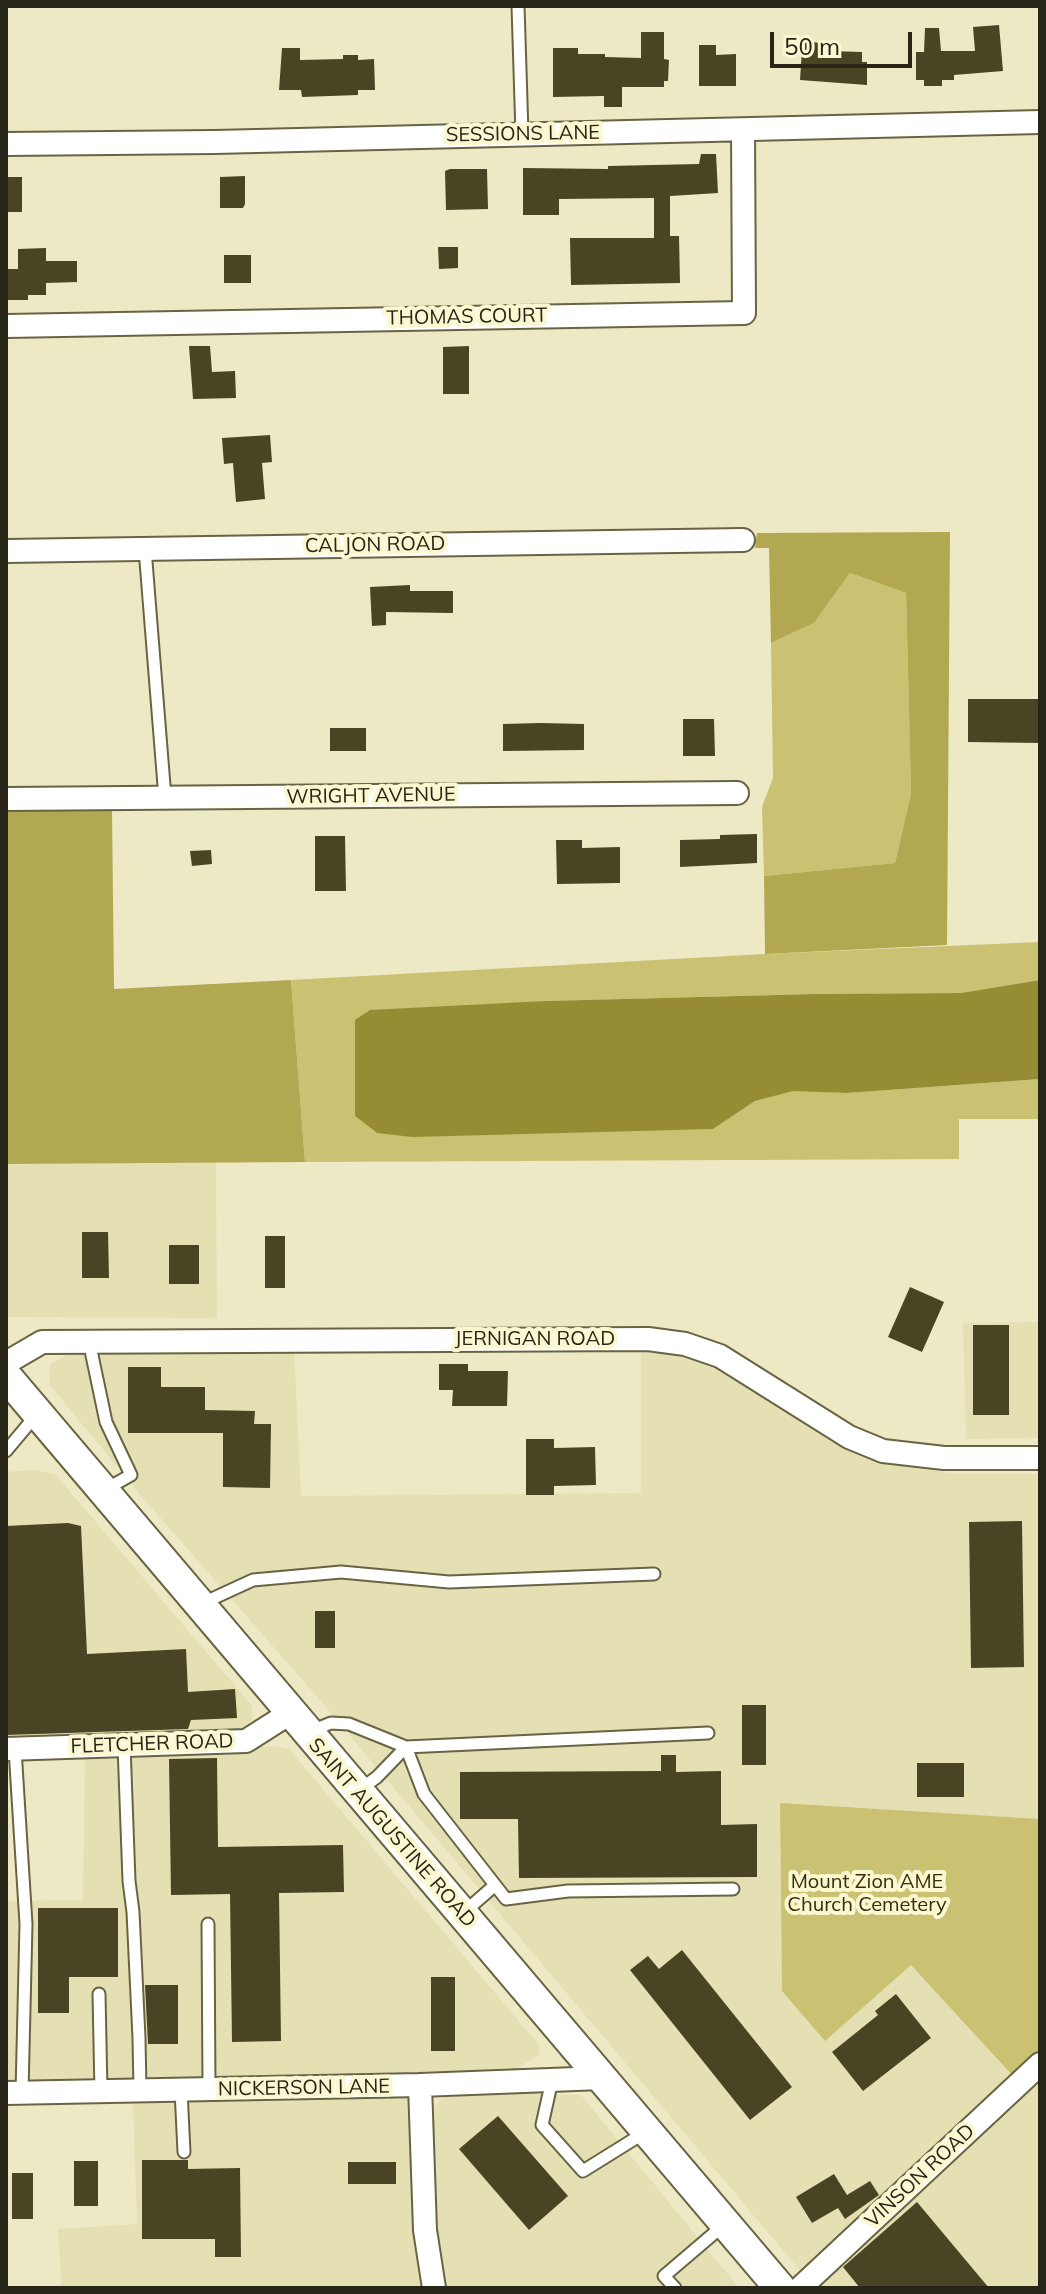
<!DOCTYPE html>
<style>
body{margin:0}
#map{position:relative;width:1046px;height:2294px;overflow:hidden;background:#ede9c4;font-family:Mulish,sans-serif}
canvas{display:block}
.frame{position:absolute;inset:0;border:8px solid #262517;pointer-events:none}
.scale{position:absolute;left:770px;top:32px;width:142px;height:36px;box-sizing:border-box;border:4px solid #262517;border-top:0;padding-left:10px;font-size:24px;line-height:28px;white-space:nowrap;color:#262517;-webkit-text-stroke:6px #faf7d1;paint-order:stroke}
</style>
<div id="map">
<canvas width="1046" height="2294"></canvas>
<div class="frame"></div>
<div class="scale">50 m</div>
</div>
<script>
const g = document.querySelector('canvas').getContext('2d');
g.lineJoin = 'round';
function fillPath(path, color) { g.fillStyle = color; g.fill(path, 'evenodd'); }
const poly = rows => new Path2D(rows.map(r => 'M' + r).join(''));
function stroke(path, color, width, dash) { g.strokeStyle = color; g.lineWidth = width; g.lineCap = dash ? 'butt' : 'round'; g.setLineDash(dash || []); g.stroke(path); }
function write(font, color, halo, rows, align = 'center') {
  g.font = font + ' Mulish,sans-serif'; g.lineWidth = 8; g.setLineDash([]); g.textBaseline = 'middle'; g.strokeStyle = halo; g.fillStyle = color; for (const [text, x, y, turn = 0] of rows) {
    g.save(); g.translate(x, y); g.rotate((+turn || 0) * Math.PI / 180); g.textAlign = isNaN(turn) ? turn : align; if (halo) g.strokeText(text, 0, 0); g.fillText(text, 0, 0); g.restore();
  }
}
const built = poly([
 [216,1162,217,1318,6,1317,6,1164],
 [1040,1322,1040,1438,966,1439,963,1323],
 [294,1348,301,1496,641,1493,641,1348,684,1353,719,1368,831,1442,897,1465,957,1474,1040,1474,1040,1819,780,1804,782,1991,825,2040,911,1964,1013,2076,803,2274,319,1699,143,1498,50,1385,49,1365,69,1354],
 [33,1470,55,1474,253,1707,251,1720,236,1732,6,1740,6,1472],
 [275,1746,289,1749,539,2045,539,2054,513,2072,6,2084,6,1901,83,1900,85,1755],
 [1040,2080,1040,2288,815,2288],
 [516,2093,581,2095,739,2288,441,2288,428,2136,431,2109,448,2094],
 [413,2096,426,2288,62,2288,58,2229,137,2224,133,2103]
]);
const green = poly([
 [850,573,906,593,911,794,895,863,764,876,762,807,773,778,771,643,814,623],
 [1040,942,1040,980,962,993,815,994,546,1001,355,1020,355,1116,377,1133,713,1129,755,1101,793,1090,847,1093,1040,1079,1040,1119,959,1119,959,1159,305,1162,291,980,765,954],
 [780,1803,1040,1819,1040,2050,1013,2076,911,1965,825,2041,782,1991]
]);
const forest = poly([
 [950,532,947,945,765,954,764,876,895,863,911,794,906,593,850,573,814,623,771,643,769,548,755,548,757,533],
 [6,810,112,811,114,989,291,980,305,1162,6,1164]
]);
const water = poly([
 [1040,980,1040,1079,847,1093,793,1091,755,1101,713,1129,412,1137,377,1133,355,1116,355,1020,370,1010,546,1001,815,994,961,993]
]);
const building = poly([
 [999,25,1003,71,954,75,954,80,942,80,942,86,924,86,924,80,916,80,916,52,924,52,925,28,939,28,941,51,975,51,973,27],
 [641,32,664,32,664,59,669,60,668,81,664,81,664,87,622,87,622,107,604,107,604,96,553,97,553,48,578,48,578,54,605,54,605,57,641,58],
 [805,42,828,43,828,51,862,52,862,62,867,62,867,85,800,80,802,49,805,49],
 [699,45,716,45,716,55,736,54,736,86,699,86],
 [282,48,300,48,300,60,343,59,343,55,358,55,358,60,374,59,375,90,358,90,358,95,302,97,301,90,279,90],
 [701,154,716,154,718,193,670,196,670,236,679,236,680,283,571,285,570,238,654,238,654,198,559,199,559,215,523,215,523,168,608,169,608,166,699,164],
 [450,169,487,169,488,209,446,210,445,171],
 [245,176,245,204,243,208,220,208,220,177],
 [6,177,22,177,22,212,6,212],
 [438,247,458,247,458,268,439,269],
 [46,248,46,261,77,261,77,282,46,283,46,295,28,295,28,300,6,300,6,269,18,269,18,249],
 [224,255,251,255,251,283,224,283],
 [189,346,210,346,212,372,235,371,236,398,193,399],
 [469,346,469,394,443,394,443,347],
 [270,435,272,462,262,463,265,499,236,502,233,463,224,464,222,438],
 [410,585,410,591,453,591,453,613,386,612,386,625,372,626,370,587],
 [968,699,1040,699,1040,743,968,742],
 [683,719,714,719,715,756,683,756],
 [541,723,584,724,584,750,503,751,503,724],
 [330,728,366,728,366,751,330,751],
 [757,834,757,863,680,867,680,840,720,839,720,835],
 [315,836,345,836,346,891,315,891],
 [556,840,582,840,582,848,620,847,620,883,557,884],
 [211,850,212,864,192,866,190,851],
 [82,1232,108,1232,109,1278,82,1278],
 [265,1236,285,1236,285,1288,265,1288],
 [169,1245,199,1245,199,1284,169,1284],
 [910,1287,944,1302,922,1352,888,1337],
 [973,1325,1009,1325,1009,1415,973,1415],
 [439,1364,468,1364,468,1371,508,1371,507,1406,452,1406,453,1390,439,1390],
 [128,1367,161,1367,161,1387,205,1387,205,1410,255,1411,254,1424,271,1424,270,1488,223,1487,223,1433,128,1433],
 [526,1439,554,1439,554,1448,595,1447,596,1485,554,1486,554,1495,526,1495],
 [1022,1521,1024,1667,971,1668,969,1522],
 [68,1523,81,1526,87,1654,186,1649,188,1692,235,1689,237,1718,191,1720,188,1729,6,1735,6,1526],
 [315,1611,335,1611,335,1648,315,1648],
 [742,1705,766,1705,766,1765,742,1765],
 [661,1755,676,1755,676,1772,721,1771,721,1825,757,1824,757,1877,519,1878,518,1819,460,1819,460,1772,661,1771],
 [217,1758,218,1847,343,1845,344,1892,279,1893,281,2041,232,2042,230,1894,171,1895,169,1759],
 [917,1763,964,1763,964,1797,917,1797],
 [38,1908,118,1908,118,1977,69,1977,69,2013,38,2013],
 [682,1950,792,2087,750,2120,630,1970,648,1956,659,1969],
 [431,1977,455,1977,455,2051,431,2051],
 [145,1985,178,1985,178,2044,148,2044],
 [896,1994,931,2038,863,2091,832,2052,878,2015,875,2011],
 [498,2116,568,2196,529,2230,459,2149],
 [142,2160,188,2160,188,2169,240,2168,241,2257,215,2257,215,2239,142,2239],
 [74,2161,98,2161,98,2206,74,2206],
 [348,2162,396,2162,396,2184,348,2184],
 [12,2173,33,2173,33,2219,12,2219],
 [834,2174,847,2195,870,2181,879,2195,845,2219,838,2208,812,2223,796,2197],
 [917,2202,989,2288,860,2288,843,2267]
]);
const service = poly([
 [518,6,522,134],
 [145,549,165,798],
 [89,1341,106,1422,131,1475,106,1489],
 [6,1451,37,1414],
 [203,1603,253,1580,341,1572,449,1582,654,1574],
 [311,1731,331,1723,349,1724,406,1747,708,1733],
 [124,1745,129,1881,133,1912,139,2038,140,2091],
 [15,1749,26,1924,22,2093],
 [361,1789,377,1777,406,1747,424,1794,506,1899,568,1891,733,1889],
 [462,1914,494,1886],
 [208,1924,209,2089],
 [99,1994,101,2092],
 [552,2080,542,2125,583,2171,644,2133],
 [181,2090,184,2152],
 [675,2288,664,2276,725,2224]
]);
const minor = poly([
 [6,144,215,142,1040,122],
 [6,326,744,313,743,130],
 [6,551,743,540],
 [6,799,737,793],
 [6,1363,42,1342,648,1339,685,1344,720,1356,849,1437,883,1451,944,1458,1040,1458],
 [6,1749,246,1741,290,1713],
 [420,2085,425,2230,434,2288],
 [6,2093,420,2085,602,2078],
 [800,2288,1040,2064]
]);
const secondary = poly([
 [6,1376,780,2288]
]);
const streetNames = [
 ["SESSIONS LANE",523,134,-1],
 ["THOMAS COURT",467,317,-1],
 ["CALJON ROAD",375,545,-1],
 ["WRIGHT AVENUE",371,796,-1],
 ["JERNIGAN ROAD",535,1339],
 ["FLETCHER ROAD",152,1744,-2],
 ["SAINT AUGUSTINE ROAD",392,1833,49],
 ["NICKERSON LANE",304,2088,-1],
 ["VINSON ROAD",920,2176,-43]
];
const parkNames = [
 ["Mount Zion AME",867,1882],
 ["Church Cemetery",867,1905]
];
fillPath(built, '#e4e0b3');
fillPath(green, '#cac173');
fillPath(forest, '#b2a852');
fillPath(water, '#968c34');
fillPath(building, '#484424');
stroke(service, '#686443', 15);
stroke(minor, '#686443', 26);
stroke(secondary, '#686443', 34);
stroke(service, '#fff', 11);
stroke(minor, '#fff', 22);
stroke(secondary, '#fff', 30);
write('20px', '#262517', '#faf7d1', streetNames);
write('20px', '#35300a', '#faf7d1', parkNames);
</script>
